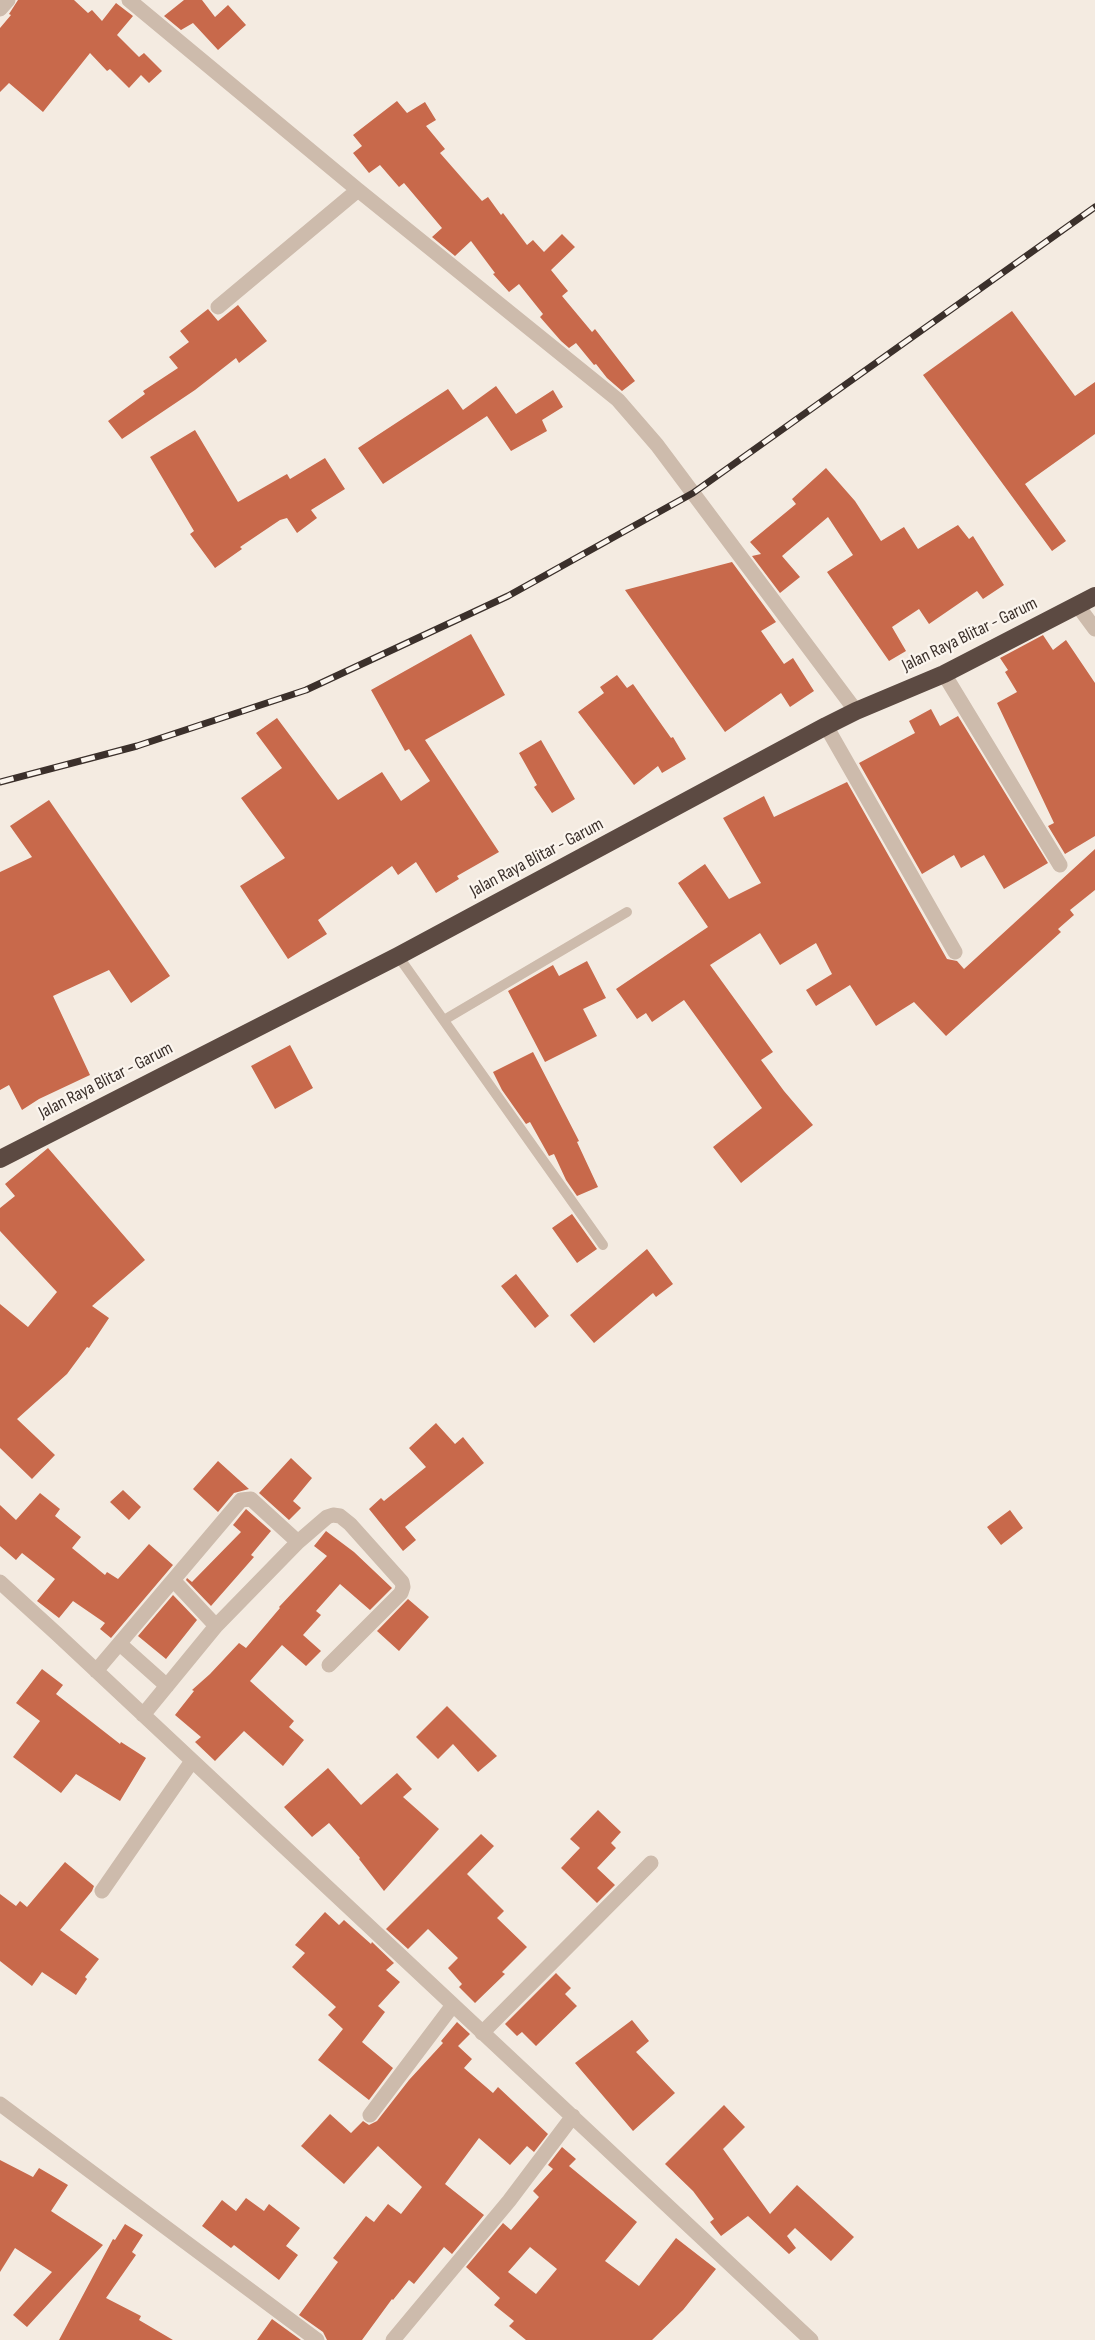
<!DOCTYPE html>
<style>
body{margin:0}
canvas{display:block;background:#f4ebe1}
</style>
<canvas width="1095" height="2340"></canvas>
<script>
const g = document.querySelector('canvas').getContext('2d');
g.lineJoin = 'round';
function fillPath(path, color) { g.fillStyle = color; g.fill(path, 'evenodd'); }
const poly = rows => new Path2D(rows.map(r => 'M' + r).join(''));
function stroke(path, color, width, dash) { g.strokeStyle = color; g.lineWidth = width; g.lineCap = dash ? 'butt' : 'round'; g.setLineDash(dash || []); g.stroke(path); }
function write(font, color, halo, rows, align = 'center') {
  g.font = font + ' "Sofia Sans Condensed",sans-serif'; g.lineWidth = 4.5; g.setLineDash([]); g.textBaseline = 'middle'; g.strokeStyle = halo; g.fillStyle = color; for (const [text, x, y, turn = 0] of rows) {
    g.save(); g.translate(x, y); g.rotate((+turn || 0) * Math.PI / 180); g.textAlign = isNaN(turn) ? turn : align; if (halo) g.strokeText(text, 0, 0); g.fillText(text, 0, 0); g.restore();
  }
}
const building = poly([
 [18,0,74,0,88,13,92,10,102,21,116,3,133,16,117,35,139,57,144,53,162,71,149,83,141,75,129,88,110,69,107,71,90,53,43,112,9,83,0,92,0,28,11,15,9,14],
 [184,0,202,0,215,17,228,5,246,25,218,50,193,23,181,30,164,16],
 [397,101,407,113,425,102,436,120,426,126,445,149,440,153,482,201,488,197,501,215,503,213,527,245,533,240,544,252,562,234,575,247,551,270,568,291,562,296,592,332,595,329,635,381,622,391,607,378,596,364,594,365,576,343,569,348,561,341,540,317,543,314,519,284,509,292,493,274,495,273,471,241,455,256,432,237,442,228,404,183,399,187,380,165,369,173,353,153,362,146,353,135],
 [238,305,267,341,239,363,236,358,195,390,122,439,108,421,145,394,143,391,178,368,169,357,189,342,180,331,208,309,218,321],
 [1012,311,1075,396,1095,382,1095,434,1025,484,1066,541,1052,551,923,375],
 [496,386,516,414,553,390,563,407,542,420,547,431,511,451,487,416,383,484,358,448,448,389,463,410],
 [195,430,238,502,287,474,290,479,325,458,345,489,311,510,317,518,297,533,287,518,280,520,240,547,242,549,215,568,190,534,194,531,150,457],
 [826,468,855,501,881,541,904,527,918,549,958,525,969,539,973,536,1004,585,983,599,977,591,929,624,919,609,892,627,906,651,889,661,827,572,853,555,828,517,782,556,800,577,780,593,752,556,761,554,750,542,796,504,792,499],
 [732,562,776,622,761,631,784,664,793,658,814,691,790,707,781,693,725,732,625,590],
 [471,634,505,695,425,740,499,852,457,876,459,879,436,893,416,862,398,875,392,866,318,920,327,934,288,959,240,886,285,858,241,798,282,768,256,733,277,718,338,800,382,772,401,801,430,781,409,749,405,751,371,690],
 [1043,635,1053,650,1066,640,1095,683,1095,836,1065,854,1048,826,1054,823,997,703,1017,692,1005,672,1008,670,1000,658],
 [617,675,627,688,633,684,671,738,673,737,686,759,662,773,658,766,634,785,578,712,604,693,600,687],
 [931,709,940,726,958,716,1048,863,1004,889,984,855,961,868,954,855,922,874,859,763,915,733,909,721],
 [541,740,575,799,552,813,534,787,537,785,519,753],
 [847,782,947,959,957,961,964,969,1095,849,1095,890,1070,910,1074,915,1058,929,1061,932,946,1036,914,1002,876,1026,850,985,816,1006,806,990,832,974,816,943,780,965,760,933,710,965,773,1052,761,1060,784,1091,813,1125,741,1183,713,1147,762,1108,684,1000,652,1022,646,1013,637,1019,616,989,708,927,678,883,705,864,729,899,761,883,723,818,764,796,774,817],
 [49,800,170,976,131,1003,109,970,53,996,90,1075,39,1099,22,1110,9,1085,0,1090,0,872,32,857,10,826],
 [587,961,606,998,583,1009,597,1036,545,1062,508,991,553,965,559,976],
 [290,1045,313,1088,275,1109,251,1066],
 [533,1052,579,1141,577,1142,598,1187,577,1196,566,1180,554,1154,549,1156,530,1122,526,1124,502,1090,493,1072],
 [48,1148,145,1260,92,1306,109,1318,89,1348,87,1347,67,1374,17,1419,55,1455,32,1479,0,1448,0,1304,28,1327,57,1292,0,1231,0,1208,15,1196,5,1184],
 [572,1214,597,1249,577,1263,552,1228],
 [647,1249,673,1284,656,1297,653,1293,594,1343,570,1315],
 [516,1274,549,1316,535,1328,501,1286],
 [436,1423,455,1444,463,1437,484,1463,405,1527,416,1540,403,1551,369,1509,381,1498,384,1501,426,1467,409,1448],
 [291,1458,312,1478,293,1501,301,1508,289,1520,259,1493],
 [218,1461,249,1489,234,1493,218,1512,193,1489],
 [123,1490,141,1507,129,1520,110,1502],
 [40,1493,60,1509,55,1516,81,1537,72,1548,105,1575,107,1572,118,1579,149,1544,173,1565,111,1638,100,1629,105,1623,73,1601,59,1618,37,1601,55,1579,22,1553,16,1560,0,1546,0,1505,16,1520],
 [246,1509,271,1531,251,1555,254,1557,211,1606,186,1580,187,1578,192,1582,241,1532,233,1525],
 [1010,1510,1023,1528,1001,1545,987,1527],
 [326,1531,354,1552,392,1588,370,1610,340,1584,316,1611,321,1615,303,1635,321,1651,306,1666,282,1645,250,1681,294,1721,289,1727,304,1740,283,1766,244,1731,215,1761,195,1742,201,1737,175,1715,194,1691,192,1690,210,1674,239,1643,246,1648,280,1608,279,1607,327,1556,314,1546],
 [173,1595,197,1620,166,1659,138,1636],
 [408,1599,429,1617,399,1651,377,1631],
 [42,1669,63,1685,56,1694,120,1744,121,1742,146,1758,120,1801,76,1774,61,1793,13,1757,40,1721,16,1703],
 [447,1706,497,1756,478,1772,453,1744,438,1759,416,1737],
 [328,1768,361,1805,397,1773,412,1789,403,1797,439,1829,384,1891,359,1859,360,1858,329,1823,312,1837,284,1807],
 [598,1810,621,1832,611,1843,616,1848,597,1868,615,1885,597,1903,561,1868,580,1848,570,1839],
 [481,1834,494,1846,467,1874,504,1911,497,1918,527,1947,502,1972,505,1974,475,2003,459,1987,462,1984,448,1968,458,1958,428,1929,408,1949,386,1929],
 [65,1862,94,1886,92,1891,60,1930,99,1959,85,1977,87,1979,76,1995,42,1972,32,1986,0,1961,0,1894,16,1906,20,1901,27,1907],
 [325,1912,339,1925,344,1920,371,1944,372,1942,394,1963,386,1970,400,1982,378,2006,385,2012,362,2042,393,2068,369,2100,318,2060,343,2029,328,2015,336,2007,292,1967,305,1953,295,1945],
 [556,1973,571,1988,565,1994,577,2006,536,2046,522,2032,517,2036,505,2024],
 [632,2020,649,2041,636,2052,675,2093,633,2131,575,2063],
 [457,2022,470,2034,458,2046,472,2059,464,2068,493,2093,498,2087,548,2134,534,2152,527,2146,510,2165,479,2138,445,2184,484,2215,452,2254,444,2247,414,2284,409,2280,393,2300,392,2299,362,2340,327,2340,323,2332,299,2315,338,2262,333,2258,366,2216,374,2222,388,2204,401,2214,422,2187,378,2146,344,2184,301,2146,330,2114,351,2133,363,2121,369,2125,377,2121,409,2080,443,2043,441,2041],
 [724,2105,745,2127,723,2149,770,2214,797,2185,854,2237,831,2261,795,2228,787,2236,796,2248,789,2254,748,2216,721,2236,710,2222,714,2219,693,2191,665,2164],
 [562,2147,576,2159,569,2166,637,2222,605,2261,639,2286,676,2238,716,2269,683,2310,652,2340,526,2340,509,2326,514,2321,494,2305,500,2298,466,2267,503,2223,511,2230,539,2197,533,2191,553,2169,548,2165],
 [530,2247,557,2269,536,2294,508,2272],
 [0,2160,33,2177,39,2168,68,2185,51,2211,103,2245,27,2327,13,2315,52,2272,15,2248,0,2272],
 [246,2198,264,2211,269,2204,300,2228,286,2246,298,2255,279,2280,234,2245,231,2248,202,2226,222,2200,236,2211],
 [125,2224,143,2235,132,2252,136,2255,106,2298,141,2316,139,2320,173,2340,59,2340,113,2239,115,2240],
 [272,2319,301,2340,257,2340]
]);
const lane = poly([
 [398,956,603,1245],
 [444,1020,627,912]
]);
const street = poly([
 [129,0,358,190,618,400,657,445,856,711],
 [0,9,8,0],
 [218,307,358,190],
 [1078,606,1095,629],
 [944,674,1060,865],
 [826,726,955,952],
 [174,1581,216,1626],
 [0,1582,57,1634,811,2340],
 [120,1644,167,1686],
 [96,1671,241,1500,251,1499,298,1542],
 [143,1715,216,1626,298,1542,327,1517,333,1515,340,1516,350,1524,402,1582,403,1587,401,1593,329,1665],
 [102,1891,192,1761],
 [482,2033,651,1863],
 [0,2104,317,2340],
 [370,2115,453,2005],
 [393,2340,509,2201,573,2116]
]);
const highway = poly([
 [0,1159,398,956,826,726,856,711,944,674,1095,596]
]);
const rail = poly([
 [0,782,137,746,306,690,508,596,693,493,1095,207]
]);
const streetNames = [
 ["Jalan Raya Blitar - Garum",970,635,-26],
 ["Jalan Raya Blitar - Garum",537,858,-28],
 ["Jalan Raya Blitar - Garum",106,1081,-27]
];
fillPath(building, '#c8694b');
stroke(lane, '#cdbbac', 10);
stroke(street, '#cdbbac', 15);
stroke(highway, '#5c4a42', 18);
stroke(rail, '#3b302b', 7);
stroke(rail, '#fbf5ee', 4.5, [14]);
write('18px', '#3b302b', '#fbf5ee', streetNames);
</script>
